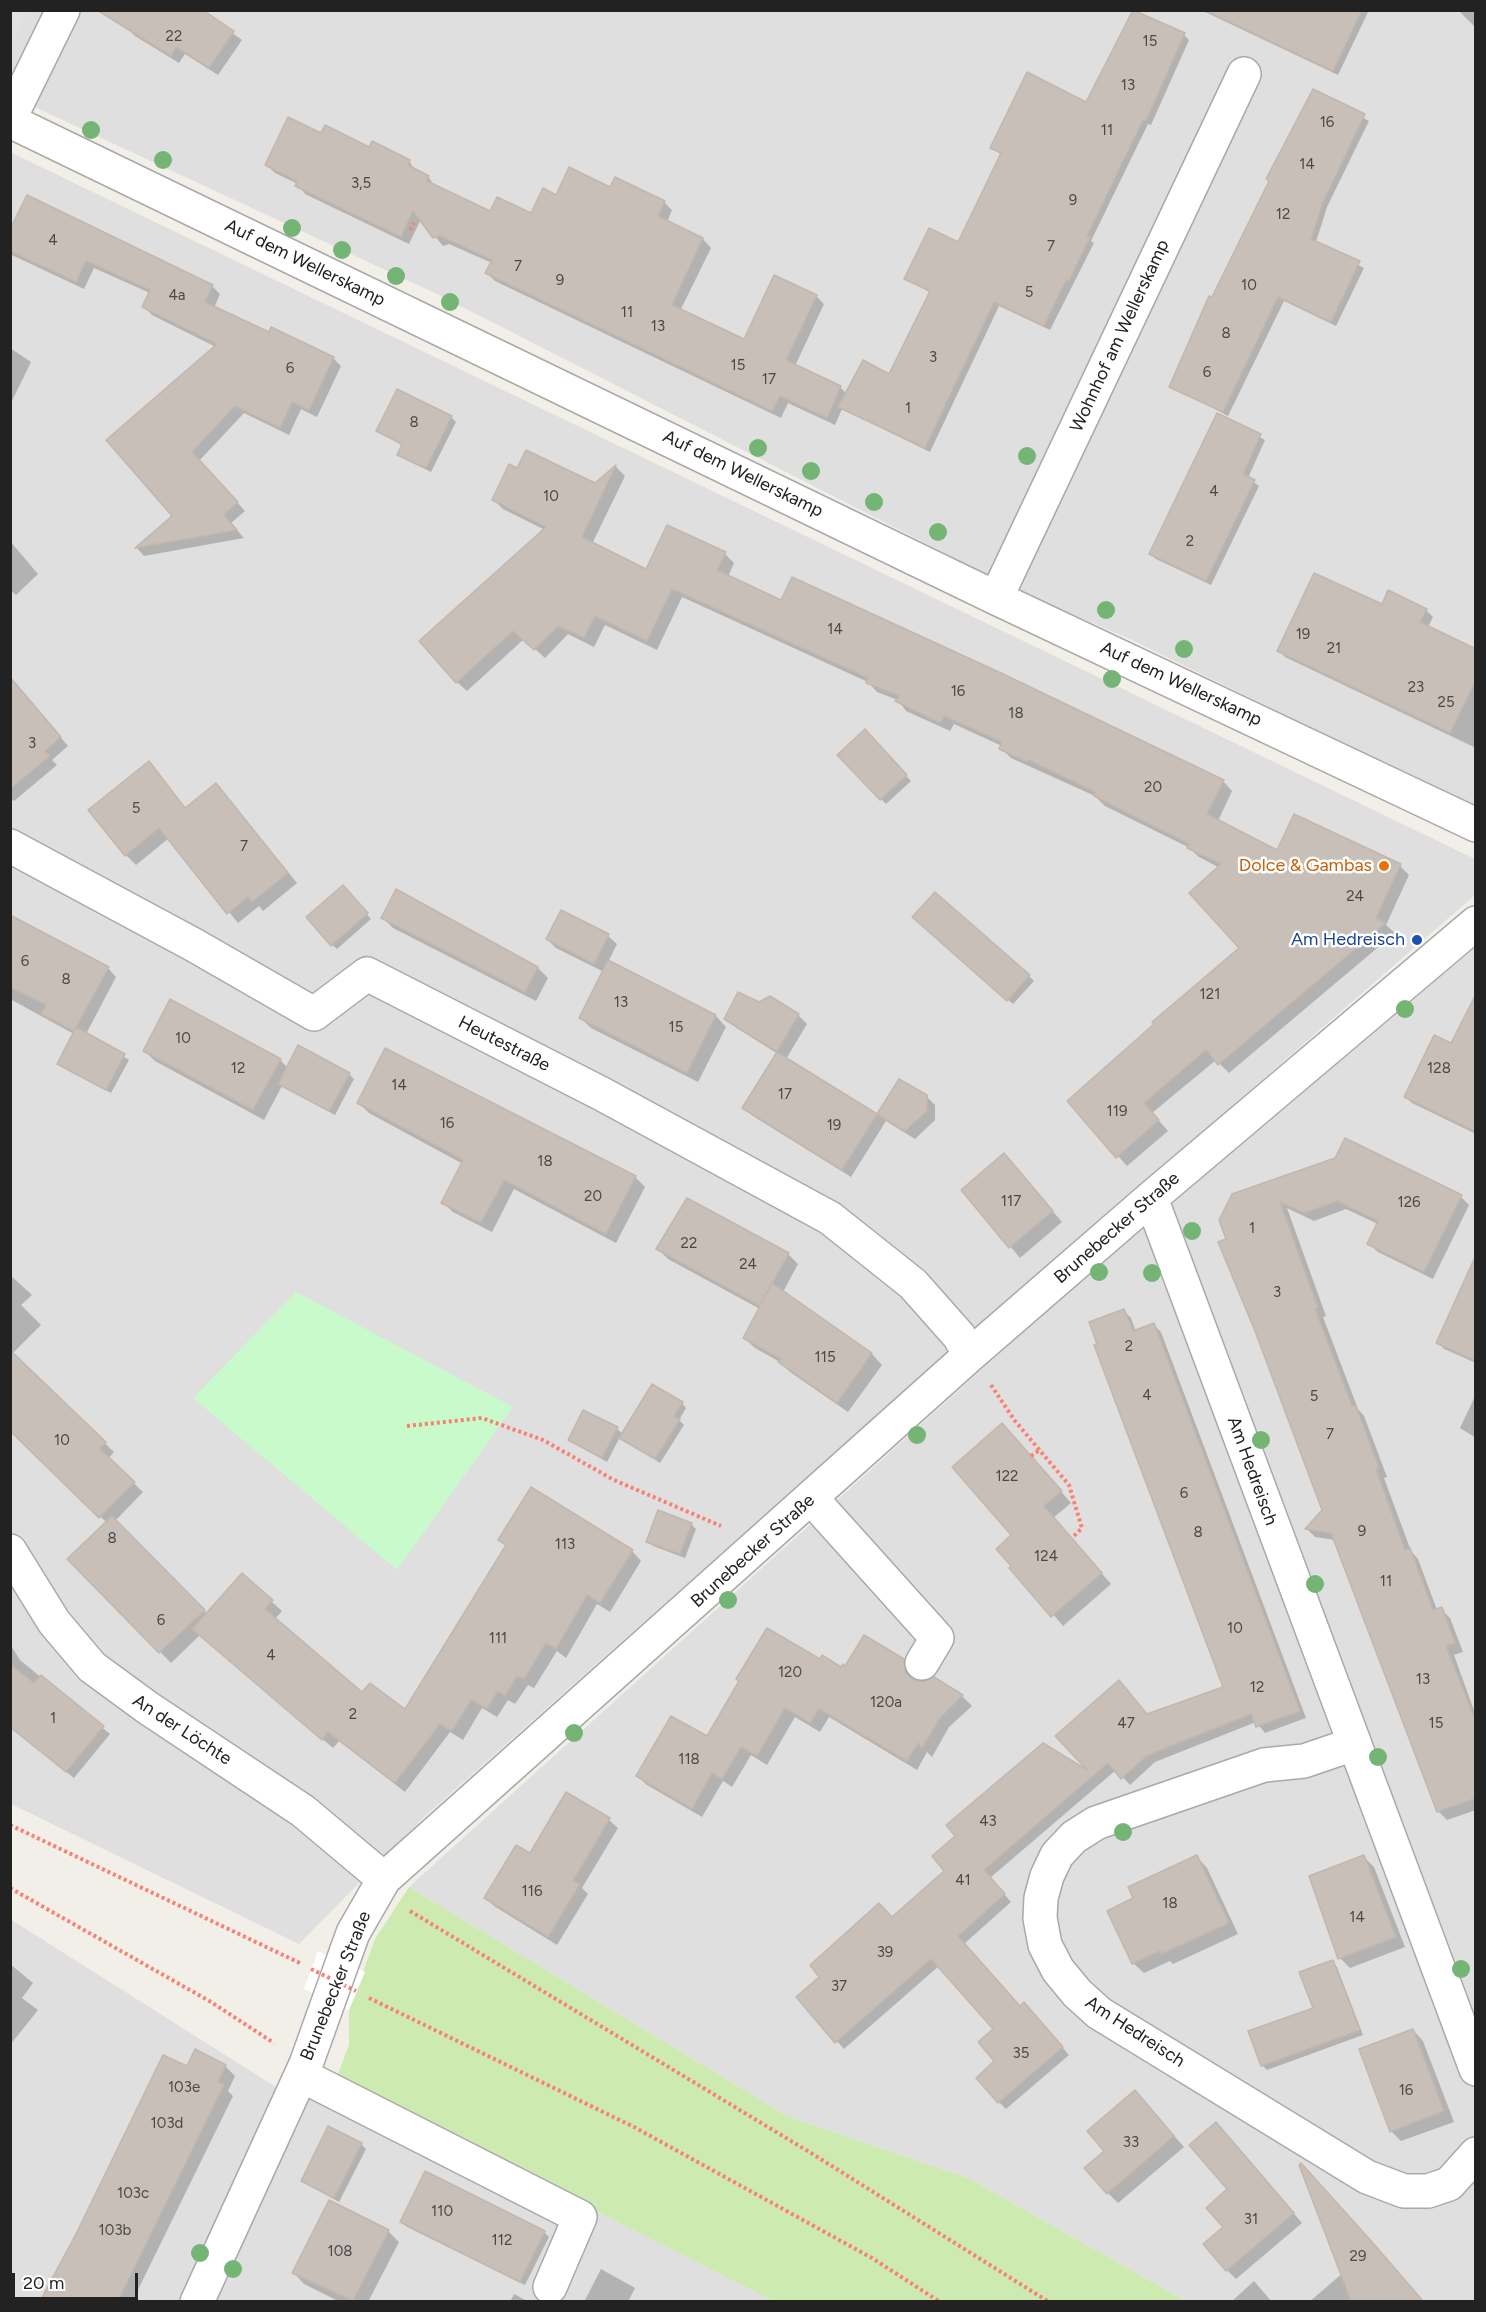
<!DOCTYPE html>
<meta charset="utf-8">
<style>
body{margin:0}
#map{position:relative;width:1486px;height:2312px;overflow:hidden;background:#f2efe9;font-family:Figtree,sans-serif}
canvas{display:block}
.frame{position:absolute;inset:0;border:12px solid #222;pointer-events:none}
.scale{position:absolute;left:12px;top:2273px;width:126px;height:27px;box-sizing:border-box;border:3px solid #222;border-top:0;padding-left:8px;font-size:18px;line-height:21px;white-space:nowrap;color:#222;-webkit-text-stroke:4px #fff;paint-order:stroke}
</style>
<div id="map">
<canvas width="1486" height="2312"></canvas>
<div class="frame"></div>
<div class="scale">20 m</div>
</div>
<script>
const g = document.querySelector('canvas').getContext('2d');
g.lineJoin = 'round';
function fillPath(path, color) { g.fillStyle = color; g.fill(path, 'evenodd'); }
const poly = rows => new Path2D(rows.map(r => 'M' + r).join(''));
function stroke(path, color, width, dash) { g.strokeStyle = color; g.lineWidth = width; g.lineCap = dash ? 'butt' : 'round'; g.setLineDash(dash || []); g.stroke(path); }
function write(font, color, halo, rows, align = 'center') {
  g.font = font + ' Figtree,sans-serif'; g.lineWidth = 5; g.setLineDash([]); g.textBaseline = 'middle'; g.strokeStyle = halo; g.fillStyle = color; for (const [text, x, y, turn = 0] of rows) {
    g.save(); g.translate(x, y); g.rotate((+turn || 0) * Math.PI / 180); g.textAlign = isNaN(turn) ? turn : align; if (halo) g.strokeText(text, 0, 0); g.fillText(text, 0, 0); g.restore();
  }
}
const residential = poly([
 [11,11,1475,11,1475,808,1132,640,1021,592,437,294,41,110,11,93],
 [10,152,1475,859,1475,895,889,1404,424,1817,299,1944,11,1804],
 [1475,937,1475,2301,1186,2301,968,2178,787,2116,409,1887,1156,1212],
 [10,1919,279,2089,336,2079,773,2301,11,2301]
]);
const grass = poly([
 [409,1887,787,2116,968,2178,1186,2301,773,2301,336,2079,349,2045,349,2010,375,1939]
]);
const park = poly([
 [296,1292,513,1407,397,1570,193,1398]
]);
const parking = poly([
 [11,10,27,11,11,43,10,11]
]);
const pier = poly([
 [318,1951,365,1972,349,2010,304,1989]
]);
const shadow = poly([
 [138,10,207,10,204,13,242,40,218,75,185,54,179,63,135,36,127,28],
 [1201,10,1369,10,1338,75],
 [1458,10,1476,10,1476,28],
 [1134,11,1184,35,1189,40,1151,125,1148,124,1091,241,1094,243,1050,330,999,306,930,452,842,409,835,425,788,403,781,418,495,281,487,273,492,263,449,244,443,246,421,219,409,244,305,194,298,184,275,173,266,164,322,135,409,161,416,171,428,177,436,187,491,213,532,215,556,197,611,189,664,202,672,210,667,222,703,239,711,248,680,311,745,341,816,296,824,304,795,366,840,387,847,394,890,376,931,293,905,278,959,244,1002,155,992,147,1087,104],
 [1313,91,1369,121,1327,207,1316,242,1364,268,1336,326,1284,301,1228,416,1171,386],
 [10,233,212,286,220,294,214,308,270,334,333,358,341,366,317,417,301,409,289,435,244,413,199,461,245,511,231,523,244,538,144,556,137,548,174,516,216,347,152,315,144,307,150,293,94,268,84,289,12,255],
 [10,348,31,362,10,405],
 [1218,415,1265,440,1248,478,1259,486,1211,585,1156,559,1151,554],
 [451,417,456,422,431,472,404,459,399,454,403,446,378,431],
 [616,467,625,476,592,544,647,571,725,554,734,563,728,577,781,602,1223,781,1232,791,1218,821,1278,852,1400,866,1409,875,1386,925,1395,933,1229,1073,1216,1060,1152,1113,1168,1131,1127,1166,1069,1101,1241,948,1220,868,1199,857,1188,847,1105,806,1095,796,1011,758,1001,748,1002,746,954,724,950,731,906,711,898,700,877,692,868,682,682,597,657,650,605,625,594,647,568,634,545,658,524,639,467,691,457,682,545,530,503,509,494,500,517,470,595,484],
 [10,541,38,574,16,595,10,590],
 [1383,606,1426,610,1433,617,1428,627,1476,650,1476,748,1285,657,1279,650],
 [34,706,68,746,52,760,57,765,14,801,10,798,10,711],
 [865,731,911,781,886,804,839,755],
 [149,763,186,809,216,785,297,883,263,911,259,906,238,923,169,838,136,865,126,855],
 [397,891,538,968,548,978,536,1001,393,928,383,918],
 [347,892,371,919,337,949,332,945],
 [10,916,108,968,116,977,86,1034,129,1060,111,1093,59,1064,74,1034,10,999],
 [918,922,1029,976,1034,981,1013,1004],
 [608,936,617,944,608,962,716,1016,726,1027,698,1082,591,1028,581,1018,604,972,556,948,547,939],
 [1476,998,1476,1134,1412,1103,1406,1097,1452,1045],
 [759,1004,798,1015,807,1024,786,1059,877,1116,899,1081,926,1096,935,1105,935,1120,915,1139,886,1121,851,1177,753,1116,744,1108,778,1054,735,1027,726,1019],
 [145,1051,280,1060,288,1068,349,1074,354,1079,335,1115,282,1086,264,1120,155,1061],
 [359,1103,635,1177,645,1187,616,1243,514,1189,492,1232,453,1212,443,1203,463,1164,369,1113],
 [1014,1166,1062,1222,1020,1258,963,1190],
 [1233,1195,1461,1197,1469,1205,1433,1279,1378,1252,1369,1244,1378,1224,1346,1209,1314,1221,1287,1208,1326,1316,1323,1317,1358,1409,1364,1416,1387,1477,1384,1478,1411,1551,1418,1559,1437,1610,1441,1609,1450,1618,1463,1652,1454,1655,1476,1716,1476,1810,1447,1820,1439,1812,1335,1540,1315,1537,1307,1529,1324,1510,1228,1239],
 [658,1249,788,1254,798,1264,783,1292,872,1354,882,1365,848,1412,790,1372,780,1362,755,1348,744,1338,760,1309,668,1259],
 [10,1275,32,1295,21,1305,41,1325,12,1354,114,1452,108,1459,143,1492,115,1521,207,1614,242,1575,282,1611,274,1620,362,1694,405,1711,506,1546,500,1539,632,1551,641,1561,610,1612,597,1604,566,1658,557,1651,534,1688,528,1685,515,1704,508,1700,497,1717,482,1708,463,1740,450,1732,405,1792,339,1741,333,1748,200,1635,171,1663,69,1559,107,1523,10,1430],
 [1476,1295,1476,1363,1444,1349,1438,1342],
 [1124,1311,1131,1318,1136,1332,1154,1325,1161,1332,1306,1718,1265,1733,1256,1722,1155,1762,1130,1785,1116,1770,990,1878,1011,1902,964,1944,1020,2007,1031,2011,1069,2055,1006,2109,999,2102,995,2029,939,1966,844,2049,798,1997,892,1919,1093,1775,1126,1689,1148,1715,1224,1688],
 [1476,1394,1476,1438,1460,1428],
 [682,1403,686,1408,679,1420,684,1425,660,1463,620,1437,607,1462,569,1440,617,1429,623,1434],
 [1013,1436,1071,1503,1053,1518,1111,1584,1063,1626,1013,1566],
 [691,1524,696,1529,685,1558,653,1546,648,1541],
 [10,1644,20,1660,110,1734,74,1778,10,1727],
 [903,1660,913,1670,914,1681,922,1683,934,1679,962,1696,972,1706,949,1727,932,1757,927,1752,917,1770,829,1717,820,1732,795,1717,767,1765,751,1755,732,1787,723,1781,702,1817,647,1785,638,1776,707,1738,820,1661,842,1669],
 [609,1820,618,1828,582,1888,588,1894,557,1945,494,1906,486,1898,531,1855],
 [1197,1857,1207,1868,1238,1934,1173,1964,1170,1961,1144,1973,1133,1963,1135,1899],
 [1364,1857,1374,1867,1405,1947,1350,1968,1340,1958],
 [1332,1962,1337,1967,1363,2035,1267,2070,1262,2065,1315,2008],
 [10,1964,33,1983,22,1998,38,2010,10,2045],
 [1413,2030,1423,2041,1454,2122,1401,2141,1391,2131],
 [225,2066,235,2076,228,2091,233,2096,132,2302,42,2302,77,2235,187,2068],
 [1145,2103,1184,2147,1118,2203,1108,2193],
 [1225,2133,1302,2223,1236,2279,1227,2270,1225,2227,1230,2190],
 [361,2144,366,2149,339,2202,302,2181],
 [1311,2175,1424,2302,1309,2302,1344,2272],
 [402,2222,544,2232,549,2237,525,2285,407,2227],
 [388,2231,399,2242,368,2302,340,2302,304,2284,294,2273],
 [601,2269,635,2288,628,2302,584,2302],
 [1254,2281,1272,2302,1231,2302],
 [514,2294,529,2302,510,2302]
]);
const building = poly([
 [97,10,203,10,234,31,209,68,176,47,171,56,97,10],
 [1133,10,1185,33,1146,121,1143,120,1087,236,1090,237,1069,281,1066,280,1044,326,994,302,925,448,838,407,863,360,889,374,930,291,904,279,929,228,958,242,1001,153,990,148,1027,72,1086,102,1133,10],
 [1204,10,1362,10,1333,71,1204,10],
 [1313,89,1365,114,1323,202,1311,239,1360,261,1331,322,1278,297,1223,412,1169,387,1209,296,1212,297,1269,181,1266,179,1313,89],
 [288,117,321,133,325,125,369,147,372,141,410,160,408,165,429,176,427,181,490,211,497,197,531,213,543,188,556,195,569,167,610,187,615,177,665,201,658,216,703,238,672,305,744,339,774,275,817,295,786,360,841,386,827,418,780,396,772,411,485,273,492,260,440,236,433,238,413,211,401,237,295,186,297,181,265,165,288,117],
 [27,195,213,285,205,302,269,332,271,327,334,357,309,410,292,402,280,428,235,406,192,452,238,502,224,515,237,530,135,548,172,516,106,440,217,344,142,307,150,290,86,261,76,282,10,251,10,229,27,195],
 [397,389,452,416,426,468,397,455,402,444,376,431,397,389],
 [1217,413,1261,434,1243,474,1255,480,1206,581,1149,554,1217,413],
 [526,450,595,483,616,465,582,537,646,569,667,525,726,552,717,570,781,600,792,577,1001,673,1224,780,1207,814,1277,850,1294,814,1401,864,1376,918,1386,923,1218,1065,1206,1050,1144,1103,1159,1120,1116,1158,1067,1101,1154,1024,1152,1022,1239,948,1189,893,1221,864,1187,848,1189,844,1094,796,1095,792,1029,760,1027,762,999,749,1002,742,944,716,940,723,895,701,900,696,866,683,868,678,672,589,647,641,595,616,584,638,558,626,534,650,513,631,456,683,419,641,546,527,492,500,509,464,517,468,526,450],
 [1314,573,1382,604,1388,590,1427,609,1420,622,1476,649,1476,680,1450,733,1277,651,1314,573],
 [10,677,61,737,45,751,50,756,10,789,10,677],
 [865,729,907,775,880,800,837,755,865,729],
 [149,761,185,808,216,783,288,873,252,902,248,897,227,914,159,828,125,856,88,810,149,761],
 [343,885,368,913,331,946,306,917,343,885],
 [396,889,538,967,525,992,381,918,396,889],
 [935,892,1030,975,1007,1001,912,917,935,892],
 [561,910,609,934,594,964,546,939,561,910],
 [10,915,109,967,74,1031,41,1014,46,1005,10,987,10,915],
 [608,960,716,1015,687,1073,579,1018,608,960],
 [738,992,759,1002,770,996,799,1014,777,1052,877,1114,899,1079,927,1095,927,1111,905,1131,877,1114,842,1170,742,1108,777,1052,724,1019,738,992],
 [1476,994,1476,1132,1404,1097,1434,1035,1451,1043,1476,994],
 [170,999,281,1059,253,1110,143,1051,170,999],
 [76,1027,125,1054,106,1090,57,1064,76,1027],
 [298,1045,350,1073,329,1111,278,1084,298,1045],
 [385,1048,636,1176,606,1234,504,1180,481,1223,441,1203,463,1160,357,1103,385,1048],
 [1345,1138,1462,1195,1424,1272,1367,1244,1378,1221,1337,1201,1304,1213,1280,1202,1318,1308,1315,1309,1352,1406,1356,1406,1379,1468,1376,1469,1405,1550,1410,1548,1433,1610,1442,1607,1455,1643,1446,1646,1476,1722,1476,1798,1437,1812,1331,1533,1305,1529,1322,1510,1255,1331,1218,1242,1226,1239,1219,1220,1232,1194,1335,1158,1345,1138],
 [1004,1153,1053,1211,1009,1248,961,1190,1004,1153],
 [687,1198,789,1253,760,1305,772,1283,872,1353,837,1403,778,1362,781,1359,743,1338,760,1306,656,1249,687,1198],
 [1476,1255,1476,1361,1436,1343,1476,1255],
 [1124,1309,1133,1331,1154,1323,1300,1711,1256,1727,1251,1714,1148,1755,1121,1779,1108,1763,984,1870,1005,1894,958,1936,1020,2006,1024,2002,1063,2047,998,2103,976,2078,994,2061,978,2042,993,2029,931,1959,835,2043,796,1997,819,1977,810,1965,879,1903,892,1917,944,1871,932,1856,955,1836,946,1825,1043,1743,1087,1770,1055,1736,1119,1680,1147,1714,1223,1687,1094,1345,1097,1344,1089,1322,1124,1309],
 [10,1350,106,1442,100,1449,135,1482,99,1518,10,1431,10,1350],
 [652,1384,683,1402,674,1416,680,1419,655,1459,619,1438,652,1384],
 [583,1410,618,1427,602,1458,568,1440,583,1410],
 [1002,1423,1062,1491,1044,1506,1102,1573,1051,1617,1009,1568,1011,1566,996,1549,1011,1535,952,1467,1002,1423],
 [531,1487,633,1550,600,1603,587,1595,556,1649,546,1643,524,1679,517,1676,505,1696,498,1691,487,1709,471,1700,452,1731,440,1724,395,1783,328,1732,322,1740,192,1629,242,1573,273,1600,265,1609,362,1692,370,1683,405,1709,506,1545,498,1540,531,1487],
 [658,1510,692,1523,680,1554,646,1542,658,1510],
 [112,1516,205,1610,159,1653,67,1559,112,1516],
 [767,1628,820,1659,822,1655,841,1667,843,1664,845,1666,864,1635,904,1659,905,1672,913,1679,922,1682,934,1677,963,1695,940,1718,922,1748,918,1743,907,1761,819,1709,810,1723,785,1708,757,1756,741,1747,722,1779,712,1773,692,1809,636,1776,671,1716,707,1736,739,1681,736,1679,767,1628],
 [10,1664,34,1683,41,1675,104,1726,66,1772,10,1727,10,1664],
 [566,1792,610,1818,573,1881,580,1884,548,1937,484,1898,516,1845,530,1853,566,1792],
 [1197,1855,1229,1923,1161,1954,1160,1951,1132,1964,1107,1911,1133,1898,1128,1887,1197,1855],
 [1364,1855,1396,1937,1338,1959,1309,1876,1364,1855],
 [1333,1960,1360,2030,1261,2066,1248,2031,1313,2008,1299,1972,1333,1960],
 [1413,2029,1444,2111,1390,2132,1359,2049,1413,2029],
 [195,2049,226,2065,218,2082,224,2085,118,2301,40,2301,76,2234,163,2055,187,2066,195,2049],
 [1135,2090,1174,2136,1107,2194,1084,2168,1104,2151,1087,2131,1135,2090],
 [1216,2122,1294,2213,1226,2271,1203,2244,1223,2227,1206,2208,1227,2189,1189,2145,1216,2122],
 [328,2126,362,2143,334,2198,301,2181,328,2126],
 [1301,2163,1373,2243,1423,2301,1351,2301,1299,2165,1301,2163],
 [425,2171,545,2231,520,2282,400,2222,425,2171],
 [329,2200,389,2230,353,2301,292,2273,329,2200]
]);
const path = poly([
 [410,230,414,223],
 [991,1385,1015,1421,1069,1485,1082,1528,1072,1538],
 [407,1426,482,1418,543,1440,614,1480,721,1526],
 [1031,1456,1041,1449],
 [10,1825,302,1964],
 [10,1888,211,2002,274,2043],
 [410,1911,811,2153,1049,2302],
 [369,1998,634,2127,872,2258,940,2302]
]);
const minor = poly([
 [10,118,63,10],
 [10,121,996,598,1476,825],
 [996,598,1244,74],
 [10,846,194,945,314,1014,367,974,602,1094,830,1218,913,1284,959,1336,970,1355],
 [1151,1198,1476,2069],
 [812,1499,937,1638,922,1663],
 [10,1551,54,1622,92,1667,148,1708,303,1811,384,1879],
 [1354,1744,1304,1761,1264,1765,1096,1823,1074,1837,1057,1855,1047,1876,1041,1898,1040,1918,1045,1945,1058,1970,1077,1993,1099,2013,1367,2177,1404,2191,1428,2191,1449,2184,1476,2154],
 [301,2075,580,2217,550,2287],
 [197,2302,306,2064,353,1933,384,1879,970,1355,1151,1198,1476,923]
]);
const pathBridge = poly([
 [311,1969,356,1991]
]);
const trees = [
 [91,130],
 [163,160],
 [292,228],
 [342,250],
 [396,276],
 [450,302],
 [758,448],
 [1027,456],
 [811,471],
 [874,502],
 [938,532],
 [1106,610],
 [1184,649],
 [1112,679],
 [1405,1009],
 [1192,1231],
 [1099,1272],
 [1152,1273],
 [917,1435],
 [1261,1440],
 [1315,1584],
 [728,1600],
 [574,1733],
 [1378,1757],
 [1123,1832],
 [1461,1969],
 [200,2253],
 [233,2269]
];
const markers = [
 [1384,866,6,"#e8710a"],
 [1417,940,6,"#1a4fb4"]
];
const numberNames = [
 ["22",174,37],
 ["15",1150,42],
 ["13",1128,86],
 ["16",1327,123],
 ["11",1107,131],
 ["14",1307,165],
 ["3,5",361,184],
 ["9",1073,201],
 ["12",1283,215],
 ["4",53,241],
 ["7",1051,247],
 ["7",518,267],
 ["9",560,281],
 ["10",1249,286],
 ["5",1029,293],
 ["4a",177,296],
 ["11",627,313],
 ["13",658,327],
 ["8",1226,334],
 ["3",933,358],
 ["15",738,366],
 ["6",290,369],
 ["6",1207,373],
 ["17",769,380],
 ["1",908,409],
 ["8",414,423],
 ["4",1214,492],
 ["10",551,497],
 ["2",1190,542],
 ["14",835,630],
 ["19",1303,635],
 ["21",1334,649],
 ["23",1416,688],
 ["16",958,692],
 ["25",1446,703],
 ["18",1016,714],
 ["3",32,744],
 ["20",1153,788],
 ["5",136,809],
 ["7",244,847],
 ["24",1355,897],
 ["6",25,962],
 ["8",66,980],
 ["121",1210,995],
 ["13",621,1003],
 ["15",676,1028],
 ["10",183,1039],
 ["12",238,1069],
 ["128",1439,1069],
 ["14",399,1086],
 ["17",785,1095],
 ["119",1117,1112],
 ["16",447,1124],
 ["19",834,1126],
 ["18",545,1162],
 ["20",593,1197],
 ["117",1011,1202],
 ["126",1409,1203],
 ["1",1252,1229],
 ["22",689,1244],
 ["24",748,1265],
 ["3",1277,1293],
 ["2",1129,1347],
 ["115",825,1358],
 ["4",1147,1396],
 ["5",1314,1397],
 ["7",1330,1435],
 ["10",62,1441],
 ["122",1007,1477],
 ["6",1184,1494],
 ["9",1362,1532],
 ["8",1198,1533],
 ["8",112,1539],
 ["113",565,1545],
 ["124",1046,1557],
 ["11",1386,1582],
 ["6",161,1621],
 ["10",1235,1629],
 ["111",498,1639],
 ["4",271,1656],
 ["120",790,1673],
 ["13",1423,1680],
 ["12",1257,1688],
 ["120a",886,1703],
 ["2",353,1715],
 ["1",53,1719],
 ["47",1126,1724],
 ["15",1436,1724],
 ["118",689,1760],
 ["43",988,1822],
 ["41",963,1881],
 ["116",532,1892],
 ["18",1170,1904],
 ["14",1357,1918],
 ["39",885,1953],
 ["37",839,1987],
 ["35",1021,2054],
 ["103e",184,2088],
 ["16",1406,2091],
 ["103d",167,2124],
 ["33",1131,2143],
 ["103c",133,2194],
 ["110",442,2212],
 ["31",1251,2220],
 ["103b",115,2231],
 ["112",502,2241],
 ["108",340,2252],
 ["29",1358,2257]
];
const streetNames = [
 ["Auf dem Wellerskamp",305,263,26],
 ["Wohnhof am Wellerskamp",1120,336,-65],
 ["Auf dem Wellerskamp",743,474,26],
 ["Auf dem Wellerskamp",1181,684,25],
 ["Heutestraße",504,1044,27],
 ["Brunebecker Straße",1117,1228,-41],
 ["Am Hedreisch",1252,1471,70],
 ["Brunebecker Straße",753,1551,-42],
 ["An der Löchte",182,1730,33],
 ["Brunebecker Straße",336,1986,-68],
 ["Am Hedreisch",1135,2032,33]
];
const foodNames = [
 ["Dolce & Gambas",1372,866]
];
const transitNames = [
 ["Am Hedreisch",1405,940]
];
fillPath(residential, '#e0dfdf');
fillPath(grass, '#cdebb0');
fillPath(park, '#c8facc');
fillPath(parking, '#e2e2e2');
fillPath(pier, '#fff');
fillPath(shadow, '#0003');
fillPath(building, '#c7bfb8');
stroke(building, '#c4b6ab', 1.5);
stroke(minor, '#a9a9a9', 36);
stroke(path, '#fa8072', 4, [3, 3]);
stroke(minor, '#fff', 33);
stroke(pathBridge, '#fa8072', 4, [3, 3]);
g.fillStyle = '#74b475';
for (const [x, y] of trees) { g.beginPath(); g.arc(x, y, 9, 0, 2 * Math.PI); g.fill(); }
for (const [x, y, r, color] of markers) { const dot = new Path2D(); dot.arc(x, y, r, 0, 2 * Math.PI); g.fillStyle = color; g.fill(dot); stroke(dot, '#fff', 2); }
write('15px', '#4b4948', null, numberNames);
write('18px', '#222', '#fff', streetNames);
write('18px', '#c56008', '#fff', foodNames, 'right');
write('18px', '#164399', '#fff', transitNames, 'right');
</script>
